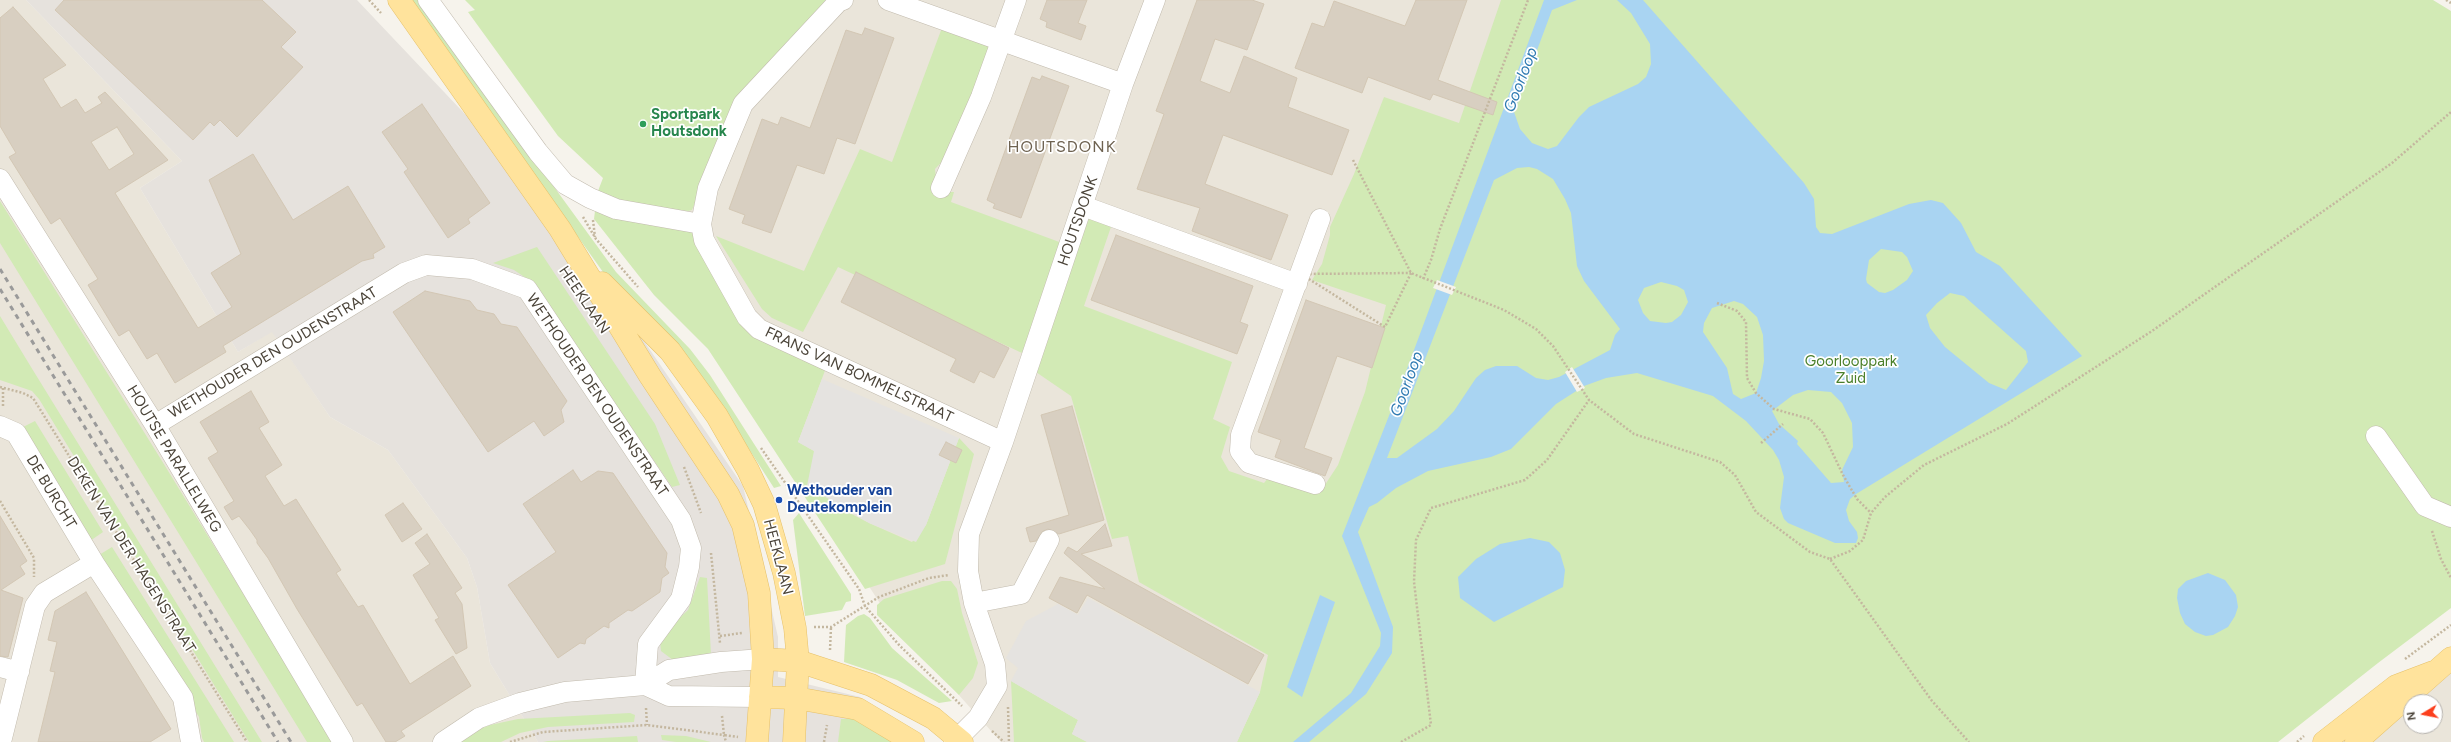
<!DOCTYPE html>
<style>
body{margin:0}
#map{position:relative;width:2451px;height:742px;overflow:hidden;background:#f6f3ec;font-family:Figtree,sans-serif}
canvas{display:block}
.north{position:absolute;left:2403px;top:694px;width:40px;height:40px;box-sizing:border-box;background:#fff;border:1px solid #b7b4b0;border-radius:50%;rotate:260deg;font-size:11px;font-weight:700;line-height:16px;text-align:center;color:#4b4439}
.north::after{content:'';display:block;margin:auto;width:14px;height:18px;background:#fc3f1d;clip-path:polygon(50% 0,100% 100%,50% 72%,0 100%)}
</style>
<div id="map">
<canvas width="2451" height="742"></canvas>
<div class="north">N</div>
</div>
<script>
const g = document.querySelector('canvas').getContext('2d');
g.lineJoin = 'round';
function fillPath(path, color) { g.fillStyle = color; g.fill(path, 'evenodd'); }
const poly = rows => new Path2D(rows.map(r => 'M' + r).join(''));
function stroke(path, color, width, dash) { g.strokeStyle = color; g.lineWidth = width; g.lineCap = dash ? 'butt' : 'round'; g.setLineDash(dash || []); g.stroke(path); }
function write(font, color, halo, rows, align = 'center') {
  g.font = font + ' Figtree,sans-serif'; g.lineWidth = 3.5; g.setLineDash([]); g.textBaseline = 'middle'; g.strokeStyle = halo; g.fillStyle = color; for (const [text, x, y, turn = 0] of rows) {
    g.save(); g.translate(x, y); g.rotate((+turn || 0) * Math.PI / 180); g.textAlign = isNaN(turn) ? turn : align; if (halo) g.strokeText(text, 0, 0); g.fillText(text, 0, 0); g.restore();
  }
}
const residential = poly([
 [0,0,26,0,182,161,140,188,238,352,272,331,330,417,388,450,467,558,477,587,490,663,538,742,0,742],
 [806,0,1528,0,1252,742,1001,742,888,616,716,347,634,185],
 [2451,659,2451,742,2336,742],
 [2411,702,2435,702,2435,726,2411,726]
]);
const industrial = poly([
 [26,0,357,0,551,205,743,486,778,637,778,677,860,697,922,742,538,742,490,663,477,587,467,558,388,450,330,417,272,332,238,352,140,188,182,161]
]);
const green = poly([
 [409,0,418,0,616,272,690,349,710,375,781,486,774,488,727,415,603,272],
 [465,0,826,0,739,95,692,210,688,211,631,204,598,191,603,178,558,136,468,12,475,10],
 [1501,0,2433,0,2451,11,2451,608,2378,663,2278,742,1237,742,1260,692,1268,655,1139,582,1128,536,1112,539,1071,396,1033,370,1091,213,1113,221,1084,306,1232,362,1213,419,1230,427,1221,457,1229,471,1264,483,1270,476,1319,494,1338,465,1365,392,1386,305,1312,280,1322,264,1330,235,1330,227,1354,174,1384,97,1459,123],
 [943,25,991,43,954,149,935,169,937,187,944,192,954,192,951,202,1062,243,1022,353,838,267,803,332,772,318,762,309,716,236,804,271,860,149,892,162],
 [0,201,162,461,334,742,307,742,0,243],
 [595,211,608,216,695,232,743,316,829,360,798,442,814,451,844,510,869,523,912,542,926,525,959,438,974,454,945,564,865,589,708,349,654,295,594,219],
 [537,247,655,424,680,485,672,487,532,282,514,270,493,263],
 [0,316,31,367,262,742,249,742,39,399,32,391,0,380],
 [35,421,103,532,90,541,21,428],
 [799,513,851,594,851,601,846,602,842,610,805,616,793,520],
 [112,547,234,742,204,742,202,738,199,717,99,555],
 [700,577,707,578,711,655,673,660,661,651,660,642,666,631,688,610],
 [942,581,951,581,957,589,962,613,978,663,973,678,959,695,877,615,877,605,884,599],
 [864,614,870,618,892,648,952,701,939,703,897,680,844,662,846,625,858,616],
 [1011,681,1078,720,1072,734,1087,742,1014,742],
 [630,713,635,715,634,722,548,727,520,733,501,742,454,742,467,734,490,725,518,719],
 [841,719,853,719,897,742,838,742],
 [661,735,686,736,711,742,676,742,662,740],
 [637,736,638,742,543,742,548,741]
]);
const parking = poly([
 [822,379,959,438,926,525,916,542,869,523,807,486,814,451,798,442],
 [1088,598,1260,692,1237,742,1087,742,1072,734,1078,720,1011,681,1018,668,1006,658,1026,621,1058,604,1078,615]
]);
const water = poly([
 [1544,0,1577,0,1552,10,1514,112,1520,129,1532,143,1548,149,1557,146,1579,117,1589,107,1638,84,1646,77,1651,64,1650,44,1631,13,1617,0,1643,0,1804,183,1814,199,1816,227,1820,233,1832,234,1909,204,1931,200,1943,203,1961,223,1976,252,2000,266,2082,356,1856,494,1850,499,1846,510,1849,521,1857,532,1858,538,1856,543,1835,543,1788,523,1784,519,1780,508,1784,477,1779,460,1773,450,1746,421,1713,396,1637,373,1606,378,1584,386,1556,404,1511,449,1491,457,1428,471,1396,488,1377,503,1369,507,1358,532,1393,627,1392,653,1366,694,1309,742,1293,742,1351,693,1380,646,1381,633,1342,536,1401,385],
 [1529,167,1537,169,1553,179,1565,199,1571,213,1577,266,1584,281,1620,329,1615,335,1610,350,1559,377,1548,380,1536,378,1517,366,1496,366,1485,370,1476,378,1454,411,1437,429,1397,458,1387,458,1494,180,1517,168],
 [1881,249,1902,252,1907,257,1913,271,1907,280,1893,290,1885,293,1879,292,1867,283,1866,279,1869,260],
 [1661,282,1677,286,1684,290,1688,302,1681,315,1672,322,1666,323,1650,321,1643,313,1638,300,1644,288],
 [1950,293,1964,296,2026,351,2028,362,2006,390,1989,383,1945,347,1930,328,1926,315,1937,303],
 [1734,301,1743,304,1757,317,1763,335,1764,361,1761,378,1756,393,1741,399,1733,394,1727,368,1703,332,1704,323,1712,308],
 [1808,390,1831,392,1842,403,1852,423,1853,447,1842,470,1844,482,1831,483,1797,444,1798,441,1779,424,1772,411,1793,395],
 [1530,538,1549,542,1560,553,1565,570,1563,587,1494,622,1460,598,1458,577,1476,559,1500,544],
 [2208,573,2225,580,2236,595,2238,607,2235,616,2228,627,2213,635,2206,636,2195,632,2185,624,2180,613,2177,598,2178,589,2186,581],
 [1320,595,1335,602,1302,697,1287,687]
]);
const pier = poly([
 [1437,280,1456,287,1452,295,1433,288],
 [1572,367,1585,388,1577,392,1565,372]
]);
const building = poly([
 [64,0,262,0,296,32,281,47,303,67,237,137,220,120,214,126,210,122,193,140,55,10,64,0],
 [1047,0,1087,0,1078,23,1086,26,1081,40,1046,27,1047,22,1040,19,1047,0],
 [1197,0,1252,0,1264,4,1247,50,1215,39,1200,81,1230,93,1244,56,1297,78,1288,107,1349,130,1332,175,1223,135,1205,184,1288,215,1271,260,1192,231,1200,208,1137,189,1164,114,1156,111,1197,0],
 [1416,0,1467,0,1438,80,1497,102,1493,115,1433,94,1430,100,1368,77,1362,93,1295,68,1312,23,1324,27,1334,1,1405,26,1416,0],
 [13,7,66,65,43,79,61,108,76,99,85,113,102,103,98,97,105,92,168,160,115,193,198,328,232,307,211,273,241,254,209,180,253,154,293,220,348,186,385,247,373,254,374,258,362,261,223,346,226,352,175,383,157,353,147,359,129,330,119,336,88,285,98,279,80,250,60,218,51,224,9,157,16,153,0,126,0,18,13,7],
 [117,127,134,154,109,170,91,142,117,127],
 [865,28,894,38,855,144,837,138,824,174,797,165,771,233,742,223,745,215,729,209,762,119,778,125,781,117,810,128,846,30,862,35,865,28],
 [1042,76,1069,86,1021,218,993,208,995,204,987,200,1032,77,1040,80,1042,76],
 [422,104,490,203,468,219,470,223,448,238,404,172,408,169,382,132,422,104],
 [1116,235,1253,286,1240,322,1248,325,1237,354,1091,300,1116,235],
 [856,272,1009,348,994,378,980,371,974,383,950,371,956,359,841,302,856,272],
 [425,291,470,301,477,310,494,314,501,324,517,327,567,401,561,410,564,422,544,436,534,421,488,452,393,312,425,291],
 [1306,300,1385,328,1372,368,1337,356,1304,448,1332,458,1325,476,1275,457,1281,440,1258,432,1306,300],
 [251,391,269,422,259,428,282,465,265,476,284,506,296,499,341,570,336,573,358,607,363,605,410,684,453,656,471,686,401,731,405,736,395,742,386,742,362,703,357,706,297,609,268,558,257,543,257,540,250,530,239,516,232,520,224,507,234,501,208,458,218,452,200,422,251,391],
 [1072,406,1104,520,1059,534,1048,529,1043,531,1036,541,1030,542,1026,528,1069,515,1041,415,1072,406],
 [946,442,962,450,956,463,939,455,946,442],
 [573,470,581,482,598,471,613,473,667,553,665,567,669,573,662,578,660,592,632,611,628,610,609,623,609,628,604,626,586,639,585,644,580,643,558,658,508,585,556,552,523,504,573,470],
 [403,503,422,529,402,542,385,515,403,503],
 [0,516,27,561,20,566,25,574,1,590,23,598,8,657,0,656,0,516],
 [1105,524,1112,546,1081,554,1264,655,1248,684,1087,595,1077,613,1049,598,1060,577,1105,589,1064,553,1068,547,1077,552,1105,524],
 [427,534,462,588,455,593,462,604,467,648,456,654,435,620,439,618,413,575,430,564,415,543,427,534],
 [86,592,171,729,150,742,38,742,55,672,50,671,57,642,48,640,55,611,86,592]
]);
const path = poly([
 [369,0,381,13],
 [2446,0,2451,3],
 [1353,160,1411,273,1504,310,1536,329,1553,346,1589,400,1634,434,1720,462,1735,475,1756,512,1810,552,1830,559,1932,701,1969,742],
 [583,217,596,239,638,287],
 [593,220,595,237],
 [1411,273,1385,327,1301,274,1411,273],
 [1423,279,1431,260,1440,229,1528,0],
 [1717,303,1737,311,1746,322,1747,378,1756,393,1774,409,1810,419,1823,433,1843,475,1857,499,1871,513],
 [0,387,23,393,33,398,247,742],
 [3,388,3,407],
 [1761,443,1783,424],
 [761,448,859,589,865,606,900,646,962,706],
 [684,467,701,513],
 [0,501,34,558,34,577],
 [2432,531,2441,559,2451,578],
 [711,553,720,643],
 [1830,559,1850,551,1863,540,1871,513,1885,497,1924,465,2007,424,2152,331,2392,163,2451,112],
 [814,627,831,627,879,597,929,578,949,575],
 [720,636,742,633],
 [830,650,831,627],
 [2405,659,2451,625],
 [1008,707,1009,742],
 [646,708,647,725],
 [722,716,724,735,738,737],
 [992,731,1004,742],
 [510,742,543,732,647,725,724,735,726,742],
 [824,742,827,725],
 [1401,742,1431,725,1414,582,1416,540,1431,508,1525,480,1547,460,1589,400],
 [2297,742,2304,736]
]);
const minor = poly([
 [428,0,538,152,565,184,590,198,616,209,701,224],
 [843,0,839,1,743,104,708,188,701,224,704,240,747,317,759,329,1003,442],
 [888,0,1123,84],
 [0,179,155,425,343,742],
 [941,188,981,97,1016,0],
 [1083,206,1297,284],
 [155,425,404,273,426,265,472,269,527,289,681,520,691,548,689,567,681,599,648,644,645,685],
 [0,426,16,433,94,563,183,698,191,742],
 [2376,436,2425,506,2451,517],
 [1315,484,1249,463,1240,451,1241,435,1320,219],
 [974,603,1021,594,1049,540],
 [0,667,19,672],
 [645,685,669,670,721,662,763,659],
 [1,742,35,606,44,593,94,563],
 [443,742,479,718,520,703,565,692,645,685,669,696,760,697],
 [954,742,978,718,997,686,995,664,974,603,968,571,969,534,1003,442,1123,84,1155,0]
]);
const major = poly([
 [399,0,560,229,650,376,728,494,743,525,759,593,763,659,757,742],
 [602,283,670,351,717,416,748,470,764,504,784,573,795,628,798,661,794,742],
 [763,659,798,661,871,685,933,718,962,742],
 [760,697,796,698,858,709,913,742],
 [2324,742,2396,686,2433,672],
 [2356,742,2451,658]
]);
const rail = poly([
 [0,269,291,742],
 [0,289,278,742]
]);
const markers = [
 [643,124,4,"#2e9e5b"],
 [779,500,4,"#1a4fb4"]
];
const leisureNames = [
 ["Sportpark",651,115],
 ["Houtsdonk",651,132]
];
const streetNames = [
 ["HOUTSDONK",1078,221,-71],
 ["HEEKLAAN",584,300,56],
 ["WETHOUDER DEN OUDENSTRAAT",273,353,-31],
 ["FRANS VAN BOMMELSTRAAT",859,375,25],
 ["WETHOUDER DEN OUDENSTRAAT",597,395,56],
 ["HOUTSE PARALLELWEG",174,459,59],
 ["DE BURCHT",51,492,59],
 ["DEKEN VAN DER HAGENSTRAAT",131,555,58],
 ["HEEKLAAN",778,557,75]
];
const parkNames = [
 ["Goorlooppark",1851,362],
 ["Zuid",1851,379]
];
const transitNames = [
 ["Wethouder van",787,491],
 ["Deutekomplein",787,508]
];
const waterNames = [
 ["Goorloop",1521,80,-69],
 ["Goorloop",1407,384,-70]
];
const neighbourhoodNames = [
 ["HOUTSDONK",1062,147]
];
fillPath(residential, '#eae5da');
fillPath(industrial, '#e6e2dd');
fillPath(green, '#d2eab5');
fillPath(parking, '#e5e3e0');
fillPath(water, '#a9d4f2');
fillPath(pier, '#f6f3ec');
fillPath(building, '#d8cfc1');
stroke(building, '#d3c7b4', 1);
stroke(minor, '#c2bbae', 21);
stroke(major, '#e6c16a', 23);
stroke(path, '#c4b79f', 2.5, [2, 2]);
stroke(minor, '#fff', 20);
stroke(major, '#ffe39c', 22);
stroke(rail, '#9a9a9a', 3, [5, 5]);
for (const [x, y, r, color] of markers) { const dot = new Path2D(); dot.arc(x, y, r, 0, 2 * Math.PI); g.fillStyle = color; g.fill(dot); stroke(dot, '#fff', 1.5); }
write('bold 15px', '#27864d', '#fff', leisureNames, 'left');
write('15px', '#4b4439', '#fff', streetNames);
write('15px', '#4a7f2a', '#fff', parkNames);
write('bold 15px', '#164399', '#fff', transitNames, 'left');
write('italic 16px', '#2e7ab2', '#fff', waterNames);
g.letterSpacing = '1px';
write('16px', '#6e6250', '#fff', neighbourhoodNames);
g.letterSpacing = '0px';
</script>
